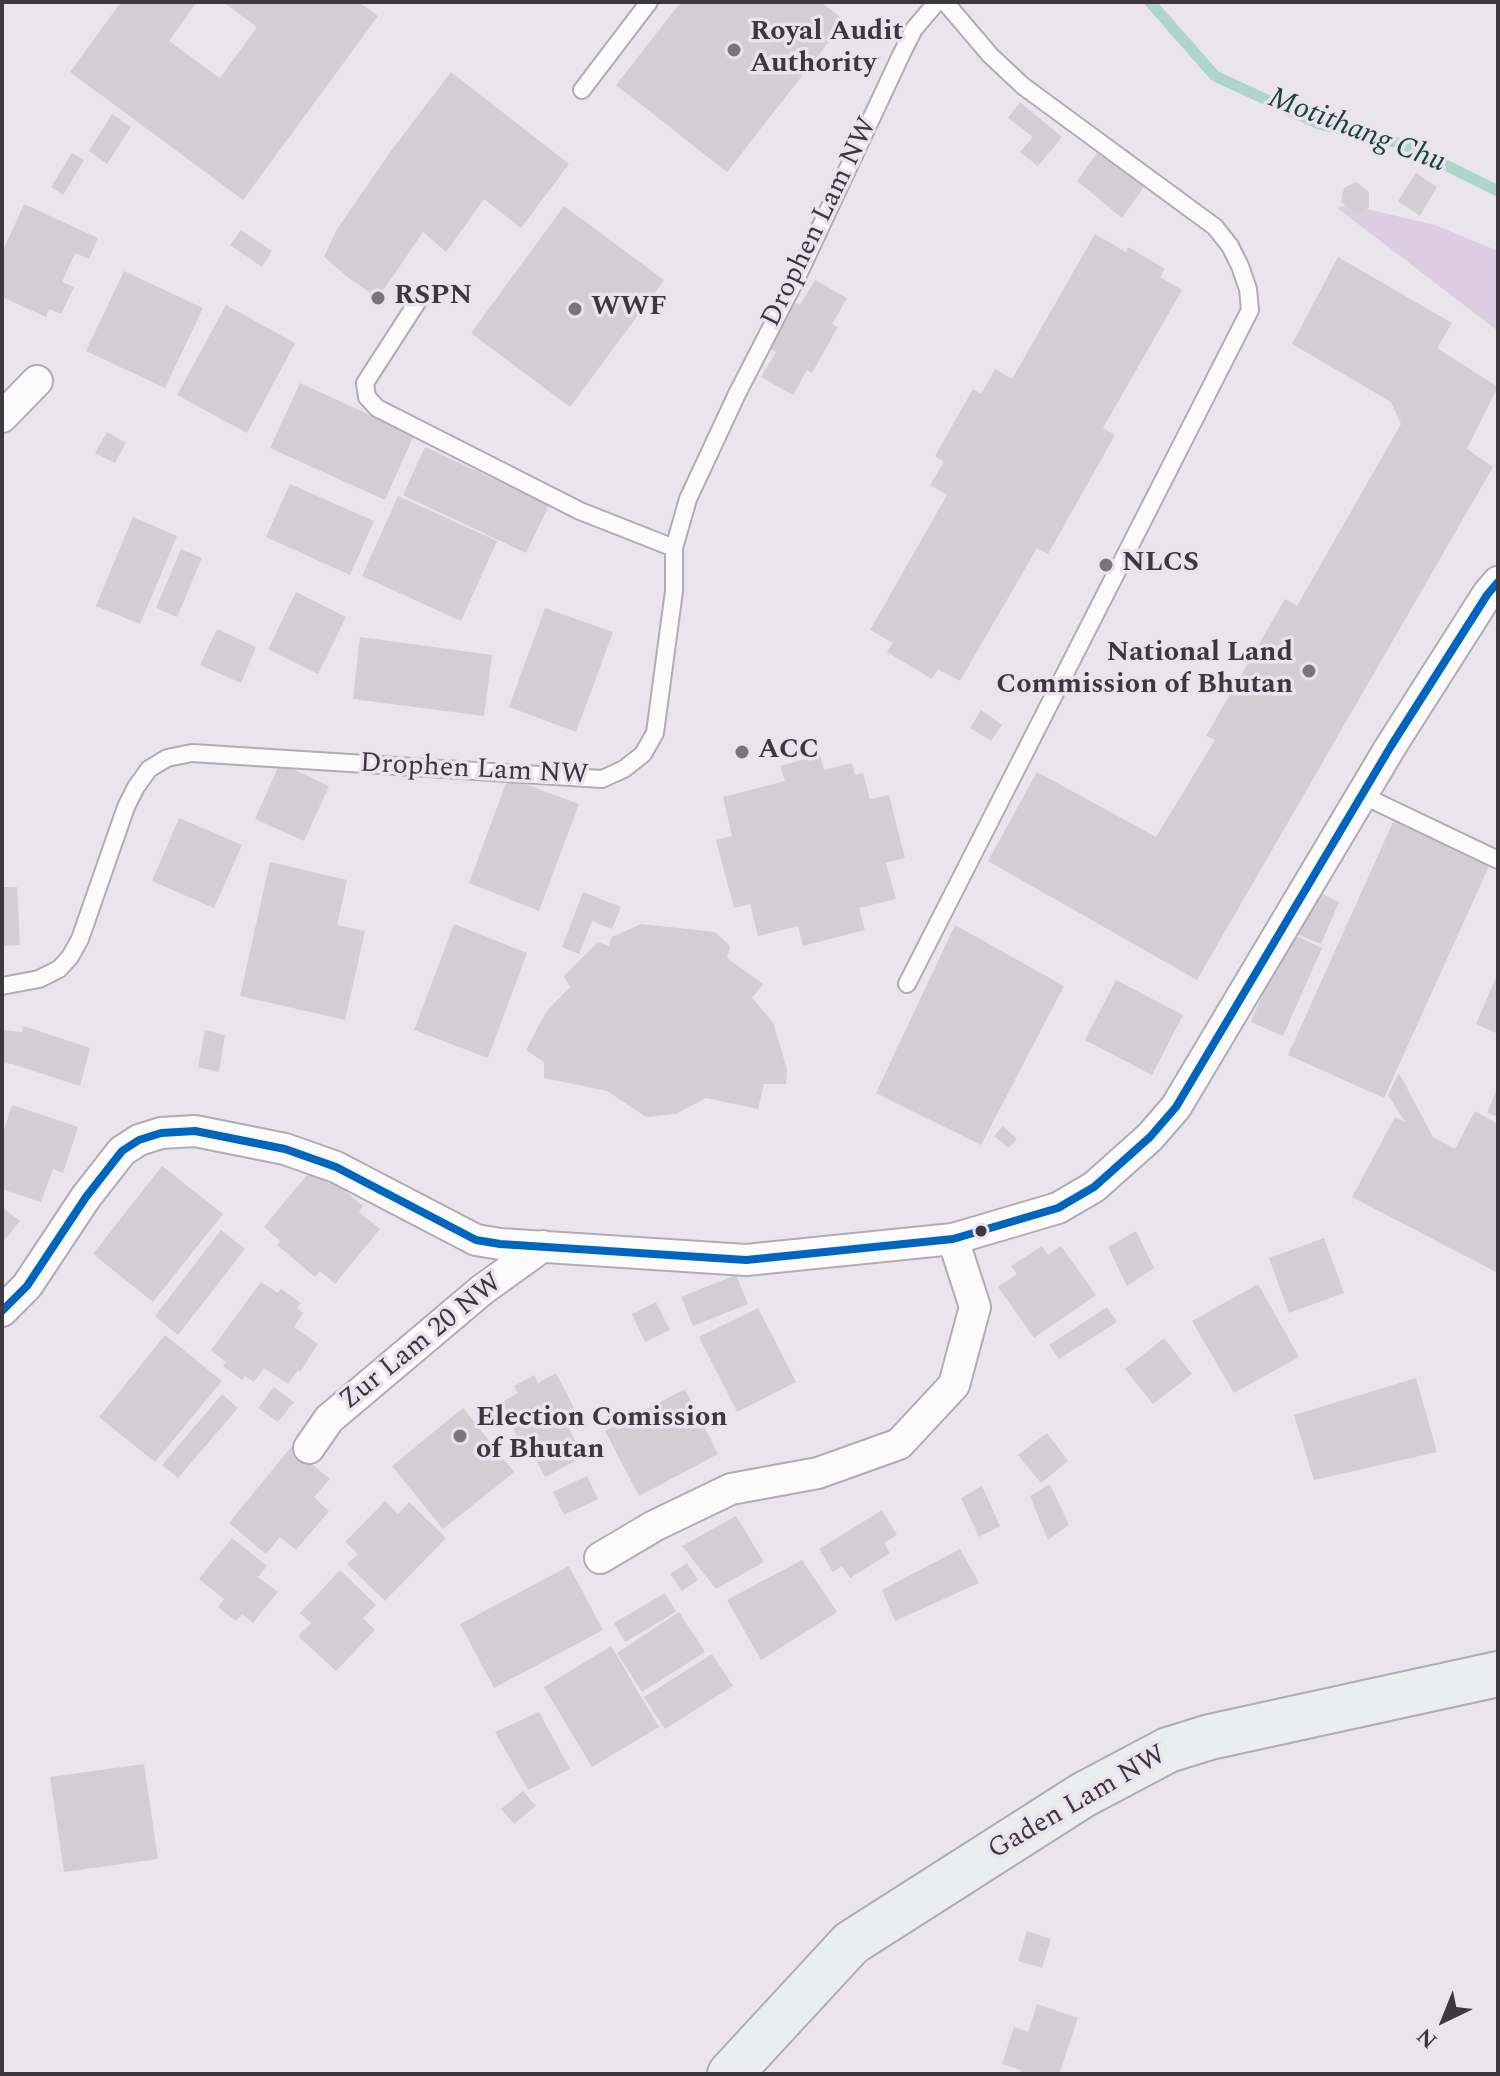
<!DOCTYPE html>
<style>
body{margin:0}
#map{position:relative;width:1500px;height:2076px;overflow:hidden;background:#eae5ec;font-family:Spectral,serif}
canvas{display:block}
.frame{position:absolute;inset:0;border:4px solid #3c383d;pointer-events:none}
.north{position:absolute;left:1404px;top:1980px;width:80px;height:80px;-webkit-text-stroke:6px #ebe2ef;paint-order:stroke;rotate:223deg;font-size:22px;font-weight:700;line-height:32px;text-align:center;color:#3c383d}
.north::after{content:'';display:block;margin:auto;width:28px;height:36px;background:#3c383d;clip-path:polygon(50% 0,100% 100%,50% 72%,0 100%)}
</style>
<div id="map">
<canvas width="1500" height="2076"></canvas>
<div class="frame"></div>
<div class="north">N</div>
</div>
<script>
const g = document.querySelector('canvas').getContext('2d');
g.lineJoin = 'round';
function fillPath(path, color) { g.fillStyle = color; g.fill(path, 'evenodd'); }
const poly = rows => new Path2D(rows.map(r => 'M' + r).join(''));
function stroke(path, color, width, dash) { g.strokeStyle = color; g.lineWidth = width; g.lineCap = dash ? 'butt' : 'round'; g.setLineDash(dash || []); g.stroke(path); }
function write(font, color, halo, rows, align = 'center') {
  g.font = font + ' Spectral,serif'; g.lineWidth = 7; g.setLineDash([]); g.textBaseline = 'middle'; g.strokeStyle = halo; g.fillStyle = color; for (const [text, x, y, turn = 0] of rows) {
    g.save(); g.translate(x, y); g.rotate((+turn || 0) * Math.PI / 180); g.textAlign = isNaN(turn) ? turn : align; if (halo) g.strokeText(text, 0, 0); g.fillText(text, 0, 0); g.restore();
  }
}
const green = poly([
 [1349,205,1435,225,1498,251,1498,331,1336,207]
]);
const stream = poly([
 [1150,2,1215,76,1319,124,1403,144,1498,191]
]);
const building = poly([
 [121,2,197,2,169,41,220,78,257,27,223,2,359,2,378,16,243,200,70,72],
 [681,2,821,2,845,21,727,172,616,85],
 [451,72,569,164,521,228,484,199,446,252,423,232,378,298,350,279,324,257,337,229,391,151],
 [1020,102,1062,137,1038,166,1020,152,1033,137,1008,118],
 [112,114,131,127,107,164,89,151],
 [72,153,84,160,63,195,51,187],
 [1097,153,1144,187,1122,218,1077,181],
 [1416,173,1437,187,1420,216,1398,201],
 [1356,182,1369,192,1369,208,1355,214,1341,202,1344,188],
 [24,204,98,238,89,259,75,253,62,282,74,287,61,314,49,309,46,317,2,297,2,253],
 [564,206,664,280,570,407,471,333],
 [241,230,272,251,262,267,230,245],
 [1095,234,1126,252,1128,247,1165,269,1160,277,1182,290,1103,428,1115,435,1048,554,1037,548,960,681,938,669,932,679,887,652,893,643,870,630,947,495,930,485,944,462,935,456,973,389,981,394,995,369,1012,379],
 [1338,257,1452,323,1437,348,1498,387,1467,449,1493,467,1197,980,988,861,1037,772,1156,837,1215,740,1206,736,1285,599,1297,606,1401,424,1391,402,1292,344],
 [124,271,203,308,165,388,86,351],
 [815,280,847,298,832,324,838,327,812,373,807,370,793,395,761,377,776,352,768,347,794,302,800,305],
 [226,305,295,343,247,433,177,395],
 [300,383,414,435,385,500,270,448],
 [107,432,126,443,115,463,95,453],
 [425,447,549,505,526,553,403,495],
 [290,484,374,521,350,575,266,537],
 [398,496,497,541,461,621,362,576],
 [133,517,177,536,140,624,96,606],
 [181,549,202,558,177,617,156,608],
 [296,592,346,617,318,674,268,649],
 [545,608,613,632,576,732,509,707],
 [217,629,256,647,241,683,200,665],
 [360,637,492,655,484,716,353,699],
 [981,710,1002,725,991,741,970,728],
 [820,755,824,770,852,763,855,775,863,773,870,799,889,795,905,858,886,863,896,899,859,908,865,930,803,946,798,926,758,936,750,904,734,908,716,840,732,836,723,797,785,781,780,766],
 [280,763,329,786,304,841,255,819],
 [508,778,579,804,539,911,469,883],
 [179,818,242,845,214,908,152,881],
 [1394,820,1490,864,1384,1098,1288,1055],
 [270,862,347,880,337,925,365,931,345,1020,240,996],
 [2,887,17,887,20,945,2,946],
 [1316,891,1339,902,1321,944,1297,934],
 [583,892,621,907,612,929,592,921,579,954,562,947],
 [454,924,527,953,488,1058,414,1030],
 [641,924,715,932,730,946,727,958,763,984,752,998,773,1022,787,1069,786,1084,764,1084,758,1109,706,1098,676,1114,646,1117,607,1091,544,1078,544,1062,526,1050,546,1012,570,987,564,976,598,942,609,946,612,937],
 [955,925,1064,986,981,1145,876,1093],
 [1289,933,1322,948,1283,1036,1251,1022],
 [1498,973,1498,1034,1476,1024],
 [1116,980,1183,1015,1152,1075,1085,1040],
 [23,1026,90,1048,80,1086,12,1064,2,1063,2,1030,22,1032],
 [205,1030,225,1035,219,1072,198,1067],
 [1399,1073,1433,1137,1455,1149,1475,1111,1498,1124,1498,1273,1352,1197,1395,1117,1405,1122,1388,1095],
 [1498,1086,1498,1117,1487,1113],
 [12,1105,78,1127,63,1173,53,1169,41,1202,2,1189,2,1136],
 [1003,1126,1017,1139,1009,1148,994,1136],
 [162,1166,223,1214,153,1302,93,1254],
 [311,1170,329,1184,332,1180,363,1206,359,1212,380,1229,335,1284,320,1271,315,1277,277,1245,280,1241,264,1227],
 [2,1207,20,1221,2,1243],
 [221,1230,245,1249,178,1335,155,1316],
 [1136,1231,1154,1268,1127,1286,1108,1247],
 [1324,1238,1344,1293,1289,1313,1269,1258],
 [1042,1246,1048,1255,1061,1246,1096,1295,1034,1338,998,1287,1017,1274,1011,1266],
 [736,1275,748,1304,693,1326,681,1297],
 [261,1282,278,1293,281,1289,301,1303,297,1308,303,1313,294,1327,318,1344,300,1372,298,1370,288,1384,264,1368,254,1382,245,1376,242,1380,223,1366,226,1362,211,1350],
 [1258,1284,1299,1357,1234,1393,1192,1321],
 [656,1302,670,1330,645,1342,632,1314],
 [1107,1307,1117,1322,1059,1359,1049,1345],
 [758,1308,796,1382,737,1412,699,1337],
 [165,1335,222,1381,155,1462,99,1417],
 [1164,1338,1192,1374,1153,1404,1125,1369],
 [556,1373,574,1408,562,1414,583,1457,545,1477,523,1435,518,1438,500,1403,518,1393,514,1386,534,1375,538,1383],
 [1416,1378,1437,1452,1314,1480,1294,1415],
 [274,1387,294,1402,278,1422,258,1408],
 [685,1389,718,1454,639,1496,605,1431],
 [222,1394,238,1408,178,1478,162,1465],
 [463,1408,514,1472,443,1529,392,1466],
 [1047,1433,1068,1461,1041,1483,1018,1455],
 [291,1447,330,1479,314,1497,329,1511,296,1550,280,1537,266,1554,229,1523],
 [587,1476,598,1499,564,1515,553,1492],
 [1050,1484,1069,1525,1048,1540,1030,1496],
 [982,1486,1000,1526,979,1537,961,1498],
 [385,1501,398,1514,409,1502,446,1538,385,1601,347,1564,358,1554,345,1542],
 [882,1510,897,1535,884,1543,890,1553,850,1578,842,1566,833,1572,819,1549],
 [736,1516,764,1562,716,1589,682,1546],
 [232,1538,267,1566,258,1577,278,1592,253,1623,242,1614,236,1621,218,1607,224,1599,199,1579],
 [960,1549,979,1583,895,1621,882,1590],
 [802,1560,837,1612,761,1660,727,1600],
 [687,1563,698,1580,682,1591,670,1574],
 [569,1566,603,1630,494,1688,460,1624],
 [340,1570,376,1605,363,1618,375,1630,336,1671,298,1636,311,1623,300,1613],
 [665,1593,676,1612,625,1642,614,1623],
 [679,1612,705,1652,642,1692,617,1653],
 [611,1646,659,1727,592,1767,544,1687],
 [712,1654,733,1686,665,1729,644,1697],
 [539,1712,570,1769,528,1790,495,1732],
 [144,1764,158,1859,64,1872,50,1777],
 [523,1791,536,1806,514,1824,501,1809],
 [1027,1931,1051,1939,1042,1968,1018,1961],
 [1037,2004,1078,2018,1059,2074,1020,2074,1021,2070,1002,2064,1014,2027,1028,2032]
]);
const lane = poly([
 [582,90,649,2],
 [418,301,365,383,367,397,377,408,580,511,674,548],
 [1362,795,1498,860],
 [907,984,1250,310,1248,289,1240,266,1230,246,1215,227,1023,86,990,55,945,2],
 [2,986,39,979,59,969,70,957,80,939,126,807,136,787,149,769,167,758,192,753,602,779,624,769,643,754,655,733,674,591,674,548,688,499,737,394,798,275,901,55,914,29,937,2]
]);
const street = poly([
 [2,417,37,381],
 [2,1311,27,1286,86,1197,122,1151,139,1140,161,1133,195,1131,285,1149,336,1167,476,1240,500,1244,746,1260,953,1239,1058,1208,1094,1187,1150,1137,1176,1107,1391,746,1487,595,1498,582],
 [309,1448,329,1419,482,1290,543,1246],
 [600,1558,654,1526,731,1489,818,1473,899,1444,954,1385,975,1307,953,1239]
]);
const secondary = poly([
 [730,2074,851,1943,1083,1795,1168,1750,1210,1737,1498,1674]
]);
const bus1 = poly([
 [2,1311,27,1286,86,1197,122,1151,139,1140,161,1133,195,1131,285,1149,336,1167,476,1240,500,1244,746,1260,953,1239,1058,1208,1094,1187,1150,1137,1176,1107,1391,746,1487,595,1498,582]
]);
const markers = [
 [734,50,8,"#79757a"],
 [378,298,8,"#79757a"],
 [575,309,8,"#79757a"],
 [1106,565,8,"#79757a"],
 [1309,671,8,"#79757a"],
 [742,752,8,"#79757a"],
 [981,1231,7,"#3c383d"],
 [460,1436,8,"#79757a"]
];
const poiNames = [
 ["Royal Audit",750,34],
 ["Authority",750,66],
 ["RSPN",394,298],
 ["WWF",591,309],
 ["NLCS",1122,565],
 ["National Land",1293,655,"right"],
 ["Commission of Bhutan",1293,687,"right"],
 ["ACC",758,752],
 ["Election Comission",476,1420],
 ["of Bhutan",476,1452]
];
const streetNames = [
 ["Drophen Lam NW",821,223,-64],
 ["Drophen Lam NW",474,771,3],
 ["Zur Lam 20 NW",422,1343,-39],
 ["Gaden Lam NW",1078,1804,-30]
];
const waterNames = [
 ["Motithang Chu",1356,132,21]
];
fillPath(green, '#dccde2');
stroke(stream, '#aed5ca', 11);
fillPath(building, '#d2ced4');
stroke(lane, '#b0acb1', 20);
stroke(street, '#b0acb1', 34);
stroke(secondary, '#b0acb1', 48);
stroke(lane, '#fcfbfc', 16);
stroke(street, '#fcfbfc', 30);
stroke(secondary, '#ebeeef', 44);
stroke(bus1, '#0065bd', 8);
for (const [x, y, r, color] of markers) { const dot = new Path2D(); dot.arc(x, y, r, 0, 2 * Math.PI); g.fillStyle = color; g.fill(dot); stroke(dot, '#ebe2ef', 3); }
write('bold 28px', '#3c383d', '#ebe2ef', poiNames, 'left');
write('28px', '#3c383d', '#ebe2ef', streetNames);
write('italic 30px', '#16473b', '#ebe2ef', waterNames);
</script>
